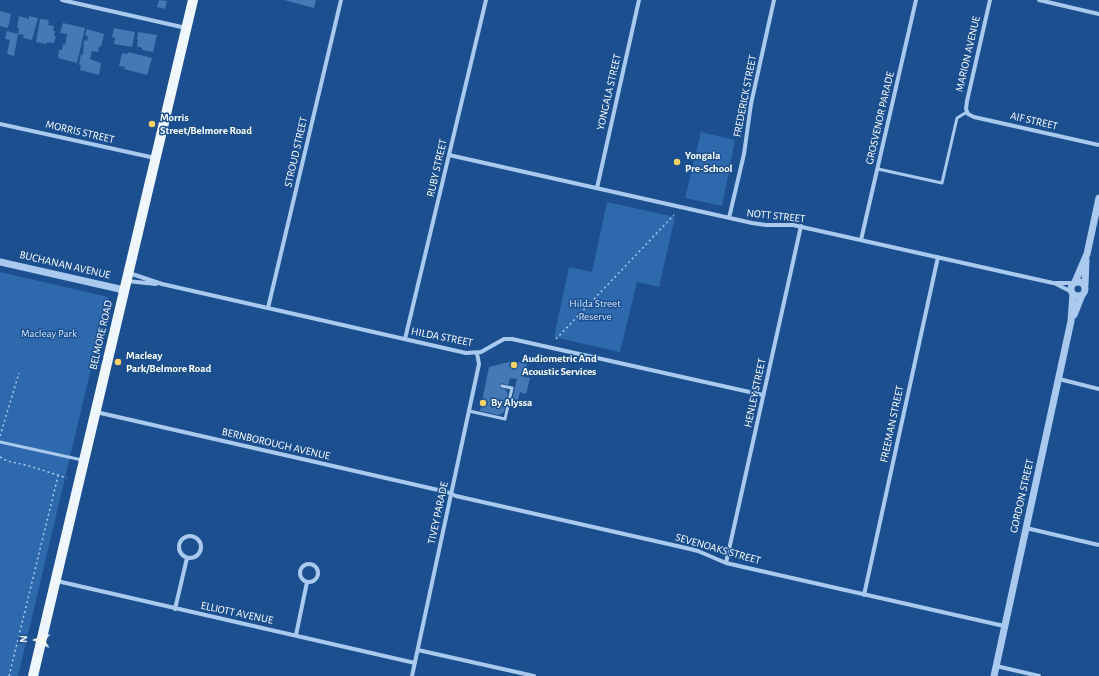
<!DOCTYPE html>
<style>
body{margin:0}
#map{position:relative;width:1099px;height:676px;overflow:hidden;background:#1b4f8f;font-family:"Alegreya Sans",sans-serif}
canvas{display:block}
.north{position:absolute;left:16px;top:620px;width:40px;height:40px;-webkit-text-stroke:3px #1b4f8f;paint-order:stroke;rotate:274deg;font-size:11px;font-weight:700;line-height:16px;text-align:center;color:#fff}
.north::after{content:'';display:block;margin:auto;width:14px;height:18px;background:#fff;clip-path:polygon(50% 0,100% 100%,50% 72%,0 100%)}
</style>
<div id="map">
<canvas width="1099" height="676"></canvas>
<div class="north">N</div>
</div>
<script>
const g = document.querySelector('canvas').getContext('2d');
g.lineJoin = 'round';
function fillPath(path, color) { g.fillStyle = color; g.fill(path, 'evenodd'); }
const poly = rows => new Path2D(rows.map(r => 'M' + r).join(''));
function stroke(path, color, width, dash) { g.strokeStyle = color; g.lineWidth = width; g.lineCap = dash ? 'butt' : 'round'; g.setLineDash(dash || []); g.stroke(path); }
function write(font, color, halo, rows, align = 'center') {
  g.font = font + ' "Alegreya Sans",sans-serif'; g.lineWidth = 3; g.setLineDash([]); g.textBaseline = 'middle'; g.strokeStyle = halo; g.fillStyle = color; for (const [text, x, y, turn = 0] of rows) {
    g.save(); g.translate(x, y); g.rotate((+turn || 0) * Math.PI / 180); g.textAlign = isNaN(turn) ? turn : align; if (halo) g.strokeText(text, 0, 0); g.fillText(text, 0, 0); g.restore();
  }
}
const green = poly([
 [701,132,735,140,722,206,685,198],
 [607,202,675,217,659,287,637,282,620,352,554,337,569,267,592,272],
 [0,272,108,297,18,676,0,676]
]);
const building = poly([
 [159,0,167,1,165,9,157,7],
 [284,0,316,0,314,8],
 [0,11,11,14,8,28,0,26],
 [19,16,29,19,29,16,38,18,32,40,23,38,24,35,18,34,14,56,7,54,10,40,5,39,7,31,18,34,19,28,17,28],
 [40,19,49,20,48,25,54,26,53,31,55,31,54,36,56,36,54,43,47,42,47,44,36,42],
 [63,23,85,28,77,63,58,58,59,50,62,50,63,44,65,45,67,34,60,33],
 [114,28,135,32,132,47,114,44,115,38,112,37],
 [87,29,104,34,101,47,99,46,98,52,92,51,90,59,101,63,99,75,80,70,81,65,79,65,81,54,83,55,84,40,87,41,88,36,85,35],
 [138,32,157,35,153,52,142,50,142,48,137,46,138,40,137,39],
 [128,52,152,58,147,75,124,69,125,67,119,66,122,53,128,54],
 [513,361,527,364,524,377,530,378,526,394,520,392,517,405,511,404,517,379,510,378,508,385,501,383,500,388,505,389,508,394,504,412,499,415,480,411,489,367]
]);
const path = poly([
 [556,339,674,215],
 [0,436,19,373],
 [0,457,7,461,26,465,67,478],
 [9,676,58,476]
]);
const service = poly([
 [878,169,942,183,957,118,967,112],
 [469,411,505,419,512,388,502,386],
 [0,442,82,460]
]);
const minor = poly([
 [62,0,186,28],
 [990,0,967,101,966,109,968,114,974,117,1099,145],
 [1039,0,1099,14],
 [0,124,155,158],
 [449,155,752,223,766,225,793,225,1053,283,1073,283],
 [597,188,639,0],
 [729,218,744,154,751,104,774,0],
 [861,240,916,0],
 [129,273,162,284,466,353,481,352,504,339,512,339,763,395],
 [127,281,156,284],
 [1056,284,1072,292],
 [268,308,341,0],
 [405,339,486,0],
 [1059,379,1099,389],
 [96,412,447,492,456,496,686,548,698,551,726,563,739,566,1004,626],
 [1026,528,1099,545],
 '179 547a11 11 0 1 1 22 0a11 11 0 1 1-22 0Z',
 [726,563,801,226],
 '300 573a9 9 0 1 1 18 0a9 9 0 1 1-18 0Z',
 [57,581,415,663],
 [864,595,938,257],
 [175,609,187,558],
 [296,635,307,582],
 [418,650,534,676],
 [996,666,1039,676],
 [412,676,479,364,477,353]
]);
const tertiary = poly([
 [0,262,124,290],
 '1071 289a7 7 0 1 1 14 0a7 7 0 1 1-14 0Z',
 [1075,282,1087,254,1099,198],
 [1085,285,1086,260],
 [1074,315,1082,295],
 [994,676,1071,321,1073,294]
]);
const primary = poly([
 [33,676,193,0]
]);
const markers = [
 [152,124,4,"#ffd166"],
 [677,162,4,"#ffd166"],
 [118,362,4,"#ffd166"],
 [514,365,4,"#ffd166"],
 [483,403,4,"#ffd166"]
];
const streetNames = [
 ["MARION AVENUE",968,54,-77],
 ["YONGALA STREET",609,92,-77],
 ["FREDERICK STREET",745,96,-79],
 ["GROSVENOR PARADE",880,118,-77],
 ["AIF STREET",1034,121,13],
 ["MORRIS STREET",80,132,13],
 ["STROUD STREET",296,152,-77],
 ["RUBY STREET",437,168,-77],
 ["NOTT STREET",776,216,6],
 ["BUCHANAN AVENUE",65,265,13],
 ["BELMORE ROAD",101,335,-77],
 ["HILDA STREET",442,337,11],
 ["HENLEY STREET",755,393,-78],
 ["FREEMAN STREET",892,424,-78],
 ["BERNBOROUGH AVENUE",276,444,13],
 ["GORDON STREET",1022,496,-77],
 ["TIVEY PARADE",438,513,-78],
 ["SEVENOAKS STREET",718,549,16],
 ["ELLIOTT AVENUE",237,613,12]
];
const poiNames = [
 ["Morris",160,118],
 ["Street/Belmore Road",160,131],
 ["Yongala",685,156],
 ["Pre-School",685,169],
 ["Macleay",126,356],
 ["Park/Belmore Road",126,369],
 ["Audiometric And",522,359],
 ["Acoustic Services",522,372],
 ["By Alyssa",491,403]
];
const parkNames = [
 ["Hilda Street",595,304],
 ["Reserve",595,317],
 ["Macleay Park",49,334]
];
fillPath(green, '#2e69ad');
fillPath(building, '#4478b7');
stroke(path, '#a9c9ee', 1.5, [2, 3]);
stroke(service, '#a9c9ee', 3);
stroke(minor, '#a9c9ee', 4);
stroke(tertiary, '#a9c9ee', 7);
stroke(primary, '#f0f6ff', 10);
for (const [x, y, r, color] of markers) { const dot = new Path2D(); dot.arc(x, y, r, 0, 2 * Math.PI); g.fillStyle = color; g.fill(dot); stroke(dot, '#1b4f8f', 1.5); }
write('11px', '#fff', '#1b4f8f', streetNames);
write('bold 11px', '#fff', '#1b4f8f', poiNames, 'left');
write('11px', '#cfe3fa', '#1b4f8f', parkNames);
</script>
